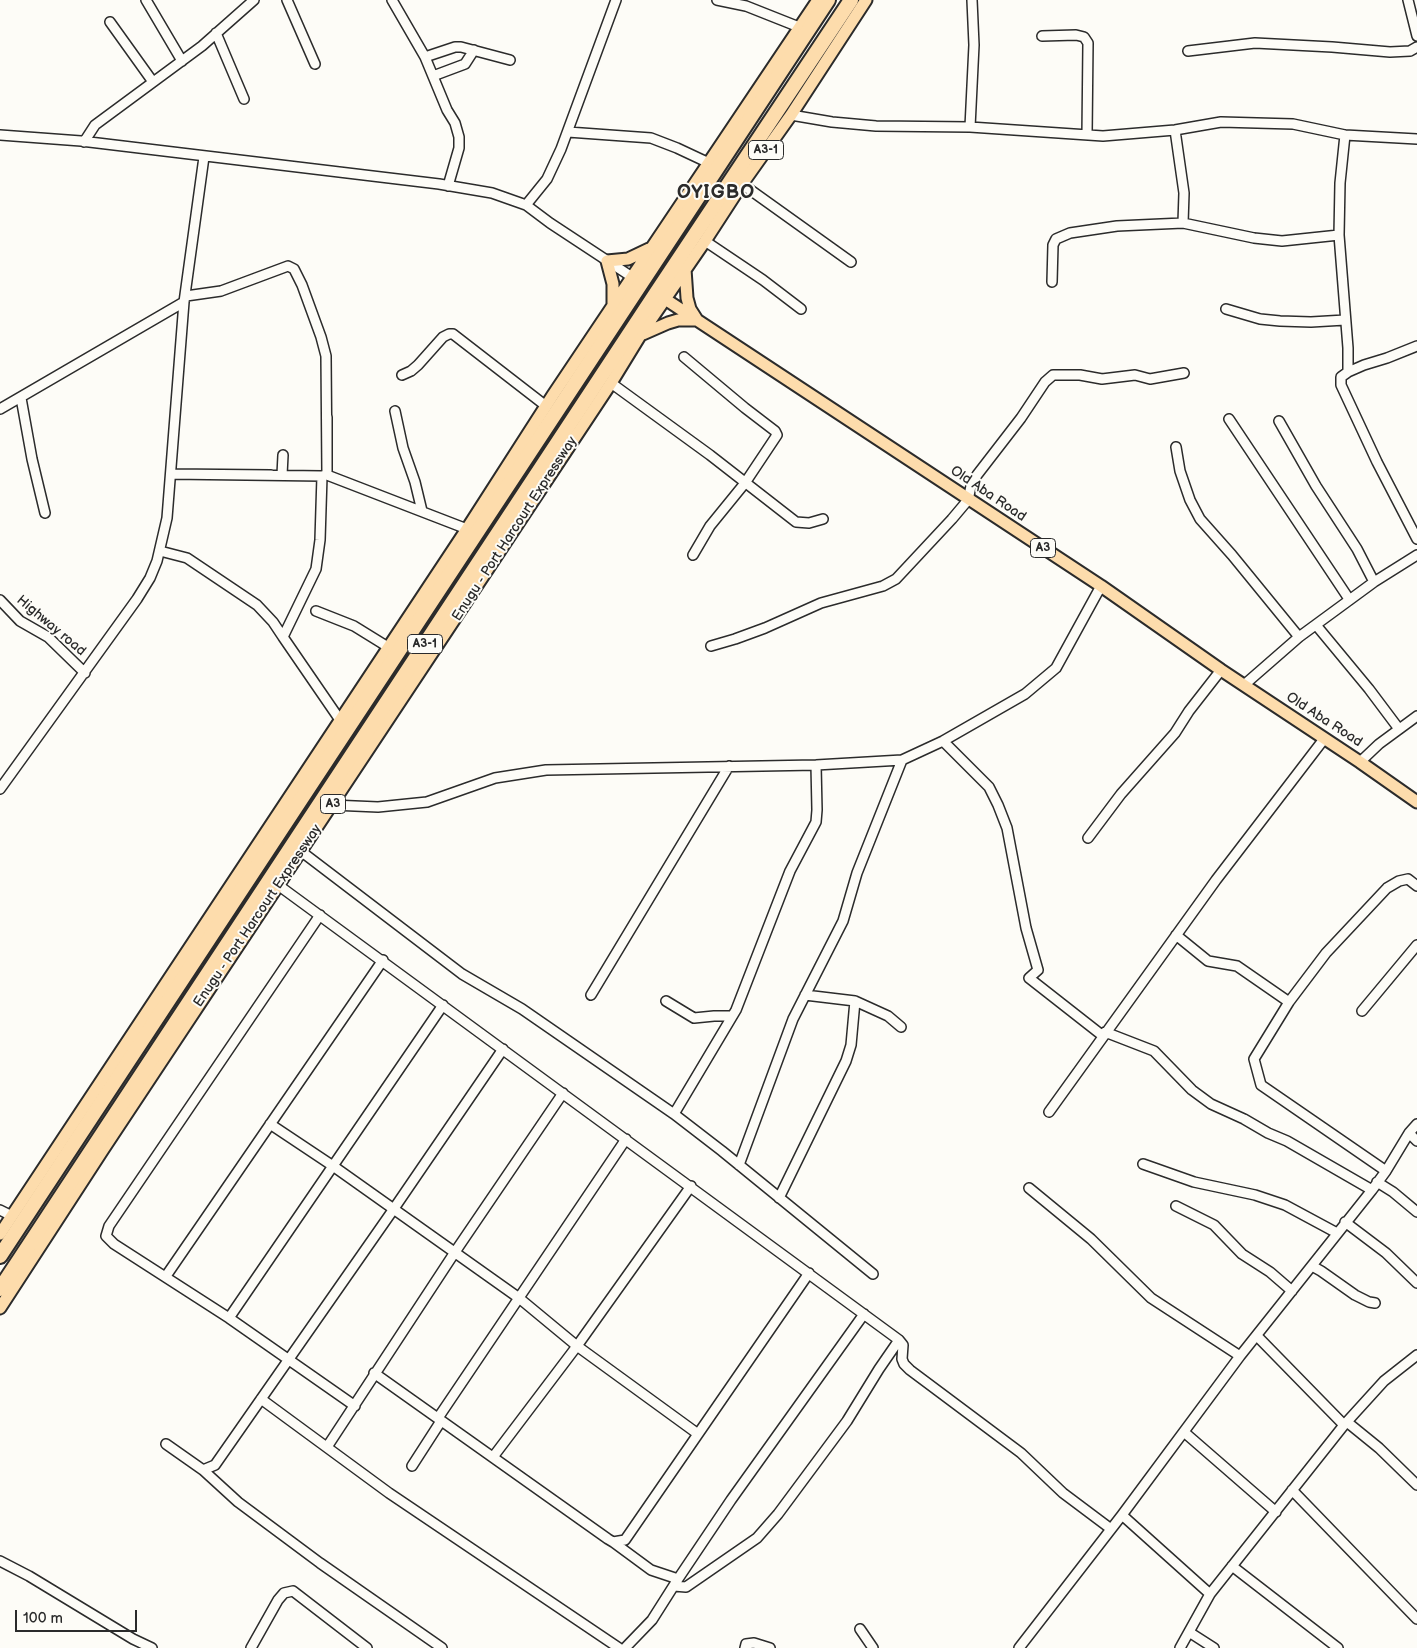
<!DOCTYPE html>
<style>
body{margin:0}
#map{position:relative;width:1417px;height:1648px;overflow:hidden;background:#fdfcf7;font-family:"Balsamiq Sans",sans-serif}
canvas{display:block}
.scale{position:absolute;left:15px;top:1610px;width:122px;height:22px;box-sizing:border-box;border:2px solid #2b2b2b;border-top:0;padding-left:6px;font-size:15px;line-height:18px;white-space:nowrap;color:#2b2b2b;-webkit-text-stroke:4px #fdfcf7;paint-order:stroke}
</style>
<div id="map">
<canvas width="1417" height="1648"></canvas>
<div class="scale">100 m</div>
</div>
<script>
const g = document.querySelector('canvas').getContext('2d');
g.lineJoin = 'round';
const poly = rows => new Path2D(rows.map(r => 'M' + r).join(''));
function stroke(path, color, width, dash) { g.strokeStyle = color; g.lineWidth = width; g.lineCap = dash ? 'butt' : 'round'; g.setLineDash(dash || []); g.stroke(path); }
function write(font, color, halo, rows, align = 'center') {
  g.font = font + ' "Balsamiq Sans",sans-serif'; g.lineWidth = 4; g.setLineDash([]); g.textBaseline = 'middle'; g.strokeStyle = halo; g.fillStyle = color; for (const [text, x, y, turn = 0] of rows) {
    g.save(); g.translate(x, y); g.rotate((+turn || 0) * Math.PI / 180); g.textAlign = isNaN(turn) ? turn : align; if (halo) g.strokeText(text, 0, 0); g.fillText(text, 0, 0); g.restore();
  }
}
const minor = poly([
 [146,0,182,61],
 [287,0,315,64],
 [392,0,425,57,447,110,455,123,459,137,459,148,448,186],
 [717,0,746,6,799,27],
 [1408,0,1417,36],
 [110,22,153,82],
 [216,33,244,99],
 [1042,36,1076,35,1084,37,1088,43,1087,135],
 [1188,51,1255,43,1332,47,1390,52,1410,51,1417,47],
 [425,57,455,47,461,47,510,60],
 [433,76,465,64,474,50],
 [791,115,832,122,876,126,970,127,1103,136,1175,130,1221,122,1293,124,1345,135,1417,139],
 [970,127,974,45,972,0],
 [1175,130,1184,193,1183,223,1254,238,1282,241,1339,235],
 [568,132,651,138,677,148,709,163],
 [0,135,81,141,439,184,492,193,526,205,550,223,632,277],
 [1345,135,1340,183,1339,235,1348,348,1348,372],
 [84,142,95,125,202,46,254,0],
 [742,184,851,262],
 [526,205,547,179,561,149,616,0],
 [705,241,763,280,801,309],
 [1052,282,1053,245,1056,239,1070,233,1117,226,1183,223],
 [186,296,221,291,288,266,294,269,302,285,321,337,326,356,327,475,327,417],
 [1226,309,1260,319,1280,321,1311,322,1345,320],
 [1417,346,1387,358,1364,365,1348,372,1341,377,1341,385,1377,462,1417,539],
 [684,357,745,408,775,431,777,435,745,483,710,526,693,555],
 [402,375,411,371,418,365,443,337,449,334,453,334,546,406],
 [611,383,710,455,796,522,809,523,823,519],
 [21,398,32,459,45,513],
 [0,409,184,302],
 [395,411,403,448,415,482,422,511],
 [1229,419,1349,599],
 [1279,421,1316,486,1357,549,1374,582],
 [1176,447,1180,471,1190,500,1200,519,1232,555,1299,637],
 [271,475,171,474,322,476,327,475,467,529],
 [282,475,283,455],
 [322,476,320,540,316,569,283,637,340,720],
 [160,551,187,558,257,605,273,622,283,637],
 [0,600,20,621,48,637,85,673],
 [316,611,354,626,388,647],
 [1316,625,1369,689,1399,729],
 [711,646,735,639,765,628,821,603,883,586,896,579,952,519,968,500,971,486,977,475,1021,418,1045,382,1053,375,1080,375,1102,379,1135,375,1150,379,1184,373],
 [1244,685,1299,637,1374,582,1417,555],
 [943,741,989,787,998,805,1007,828,1026,928,1038,970,1029,978,1103,1036],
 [1360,762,1379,744,1417,716],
 [0,789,137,599,150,578,157,561,167,518,184,302,204,157],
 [332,805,378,807,427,802,495,778,546,770,816,765,902,760,943,741,1025,694,1056,668,1101,586],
 [1088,838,1121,794,1175,733,1189,711,1221,670],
 [302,852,462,974,522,1009,674,1114,722,1151,873,1274],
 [278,885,899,1340,903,1345,902,1359,904,1364,910,1370,1021,1453,1063,1493,1111,1529],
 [320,915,109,1226,106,1236,114,1244,229,1318,355,1406],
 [1176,935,1208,961,1237,966,1289,1002,1254,1059,1261,1085,1386,1171],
 [591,995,729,766],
 [666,1001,694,1018,714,1016,731,1016],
 [855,1001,888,1016,901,1027],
 [1289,1002,1326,953,1387,888,1399,881,1408,879,1417,886],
 [1362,1011,1417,945],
 [1105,1032,1154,1051,1192,1090,1211,1104,1244,1119,1268,1133,1287,1141,1372,1190],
 [1049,1112,1216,880,1324,739],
 [674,1114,736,1010,790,871,816,822,817,810,816,765],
 [270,1124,333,1166,519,1298,577,1346,698,1434],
 [1409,1133,1417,1141],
 [1143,1164,1194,1182,1255,1195,1285,1205,1337,1233],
 [739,1165,793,1019,843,921,857,873,902,760],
 [1377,1182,1393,1192,1417,1212],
 [1029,1188,1091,1239,1151,1298,1240,1356],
 [779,1198,846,1061,851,1045,855,1001,805,995],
 [1176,1206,1214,1225,1242,1254,1270,1272,1292,1291],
 [0,1210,12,1216],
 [1345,1222,1386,1253,1417,1283],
 [1312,1266,1321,1271,1355,1295,1369,1302,1375,1303],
 [166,1276,383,960],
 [229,1318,443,1005],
 [1257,1336,1344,1425],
 [374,1373,608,1539,613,1542,625,1540,809,1273],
 [261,1399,389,1493,619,1648],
 [438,1418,626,1139],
 [1347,1422,1379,1448,1417,1485],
 [1184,1432,1276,1512],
 [166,1444,203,1470,215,1465,393,1210,503,1049],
 [327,1447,455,1252,563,1093],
 [493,1457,577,1346,691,1186],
 [412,1466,441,1421],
 [203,1470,238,1502,320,1563,442,1648],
 [1292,1490,1417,1619],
 [1122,1515,1210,1594],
 [613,1542,651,1570,678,1579,652,1620,625,1648],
 [0,1561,29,1576,133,1639,152,1648],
 [1232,1566,1338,1648],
 [678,1579,731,1500,864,1314],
 [674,1586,686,1587,757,1538,778,1514,847,1421,879,1369,899,1340],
 [860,1629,873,1648],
 [1189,1632,1214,1648],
 [251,1648,278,1600,284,1593,293,1591,367,1648],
 [745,1648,746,1644,754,1643,770,1648],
 [1019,1648,1122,1515,1240,1356,1372,1190,1386,1171,1409,1133,1417,1124],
 [1180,1648,1210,1594,1344,1425,1384,1381,1417,1355]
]);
const major = poly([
 [665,299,1101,586,1221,670,1360,762,1417,802],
 [613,306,613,284,607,261,628,259,649,249],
 [643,334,668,323,678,320,697,320,690,309,687,298,685,269],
 [0,1234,467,529,553,395,818,0],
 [0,1308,102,1151,611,383,641,334,705,241,742,184,791,115,866,0]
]);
const highway = poly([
 [0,1256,828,0],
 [0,1289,656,293,851,0]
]);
const shields = [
 [766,150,35],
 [1043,548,25],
 [425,644,35],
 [333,804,25]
];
const shieldNames = [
 ["A3-1",766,150],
 ["A3",1043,548],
 ["A3-1",425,644],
 ["A3",333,804]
];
const streetNames = [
 ["Old Aba Road",988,494,34],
 ["Enugu - Port Harcourt Expressway",515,529,-57],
 ["Highway road",51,626,40],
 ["Old Aba Road",1324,720,33],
 ["Enugu - Port Harcourt Expressway",258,916,-56]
];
const districtNames = [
 ["OYIGBO",716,193]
];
stroke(minor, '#2b2b2b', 12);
stroke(major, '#2b2b2b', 15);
stroke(highway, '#2b2b2b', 18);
stroke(minor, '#fdfcf7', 9);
stroke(major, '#fddcac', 11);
stroke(highway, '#fddcac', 14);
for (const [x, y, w] of shields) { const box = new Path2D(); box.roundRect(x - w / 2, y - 9.5, w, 19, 4); g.fillStyle = '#fdfcf7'; g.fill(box); stroke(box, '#2b2b2b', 1); }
write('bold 12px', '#2b2b2b', null, shieldNames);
write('14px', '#2b2b2b', '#fdfcf7', streetNames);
g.letterSpacing = '1px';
write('bold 19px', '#2b2b2b', '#fdfcf7', districtNames);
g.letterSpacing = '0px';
</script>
